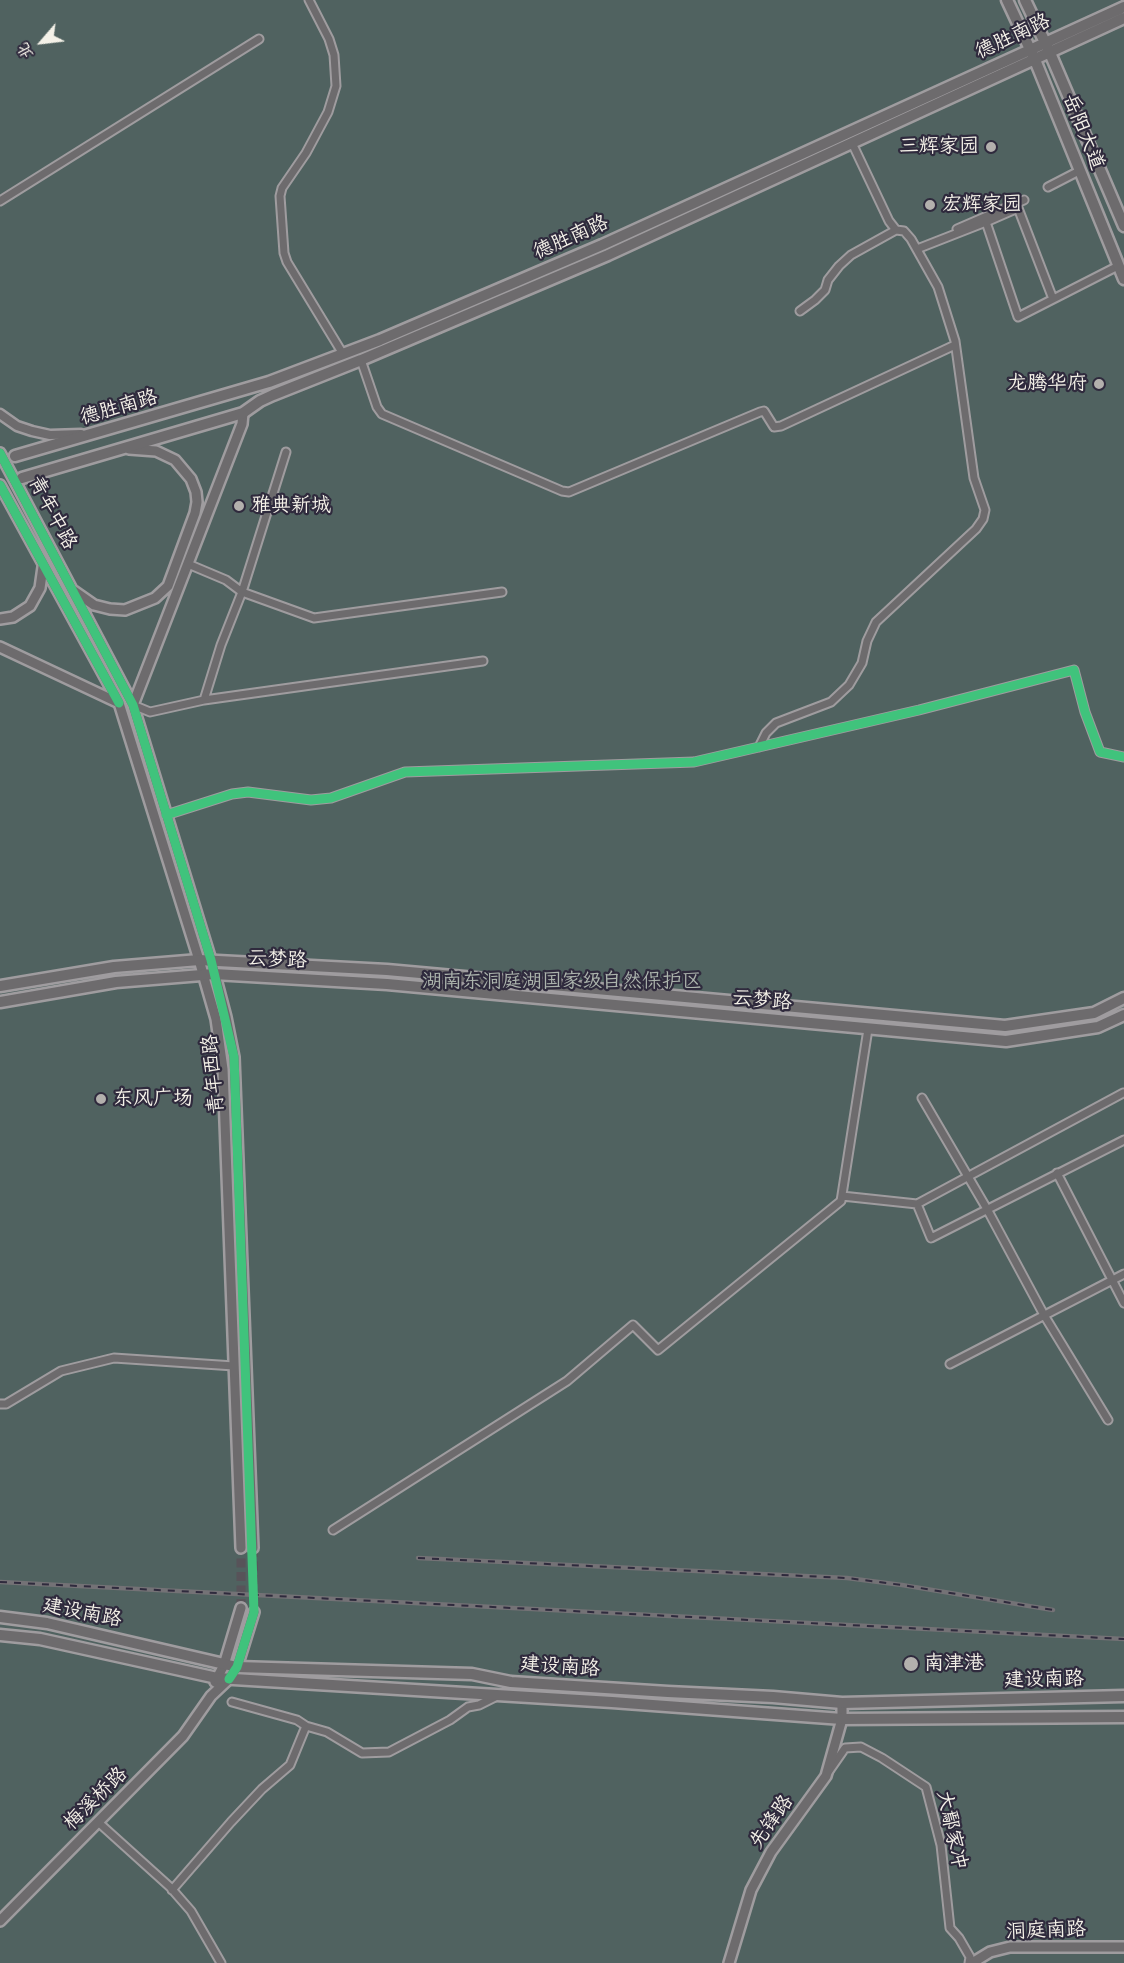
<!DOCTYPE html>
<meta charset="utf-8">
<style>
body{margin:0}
#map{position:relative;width:1124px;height:1963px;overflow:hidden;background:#3b3740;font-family:"Balsamiq Sans","LXGW WenKai TC",sans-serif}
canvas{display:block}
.north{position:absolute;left:12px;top:12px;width:60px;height:60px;-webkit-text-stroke:4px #2f2a3d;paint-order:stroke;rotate:242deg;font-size:16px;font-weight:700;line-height:24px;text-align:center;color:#f4f1e8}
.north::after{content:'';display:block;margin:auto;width:21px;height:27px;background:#f4f1e8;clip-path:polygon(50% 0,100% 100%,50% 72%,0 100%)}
</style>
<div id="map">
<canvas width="1124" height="1963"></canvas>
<div class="north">北</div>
</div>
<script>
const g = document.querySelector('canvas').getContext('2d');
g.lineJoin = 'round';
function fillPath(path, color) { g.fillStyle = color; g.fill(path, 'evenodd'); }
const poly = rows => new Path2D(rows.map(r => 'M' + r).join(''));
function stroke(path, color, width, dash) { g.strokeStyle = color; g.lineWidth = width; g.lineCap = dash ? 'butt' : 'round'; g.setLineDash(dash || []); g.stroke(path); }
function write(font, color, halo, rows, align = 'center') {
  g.font = font + ' "Balsamiq Sans","LXGW WenKai TC",sans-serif'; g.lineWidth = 4.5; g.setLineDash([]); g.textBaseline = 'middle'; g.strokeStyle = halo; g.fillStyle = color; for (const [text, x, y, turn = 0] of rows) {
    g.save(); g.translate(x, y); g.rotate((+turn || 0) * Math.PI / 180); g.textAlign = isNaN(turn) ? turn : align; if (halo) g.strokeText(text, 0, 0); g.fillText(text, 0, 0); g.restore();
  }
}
const green = poly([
 [0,0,1124,0,1124,1963,0,1963]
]);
const secondaryTunnel = poly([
 [253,1548,254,1612],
 [241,1608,241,1548]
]);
const minor = poly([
 [309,0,329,39,334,55,336,86,328,112,306,153,282,188,280,196,284,253,287,262,343,354],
 [1048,187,1079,171],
 [0,201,259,39],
 [986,222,1018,208,1053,299],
 [957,229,1024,200],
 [917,249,986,222,1018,317,1118,266],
 [800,311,815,300,825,290,828,280,839,266,851,255,896,230],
 [361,360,377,407,382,414,562,491,569,492,760,412,764,411,774,427,781,426,955,345],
 [188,564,226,580,242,592,314,618,502,592],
 [204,700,221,645,242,592,286,452],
 [133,705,150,712,204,700,483,661],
 [759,747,766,733,776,723,831,702,849,685,862,663,867,641,876,622,976,529,983,519,985,510,974,478,955,341,938,287,911,239,904,231,896,230,889,221,852,143],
 [166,815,232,794,248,792,311,800,331,798,405,772,694,762,919,710,1074,670,1085,712,1100,752,1124,757],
 [922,1098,987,1209,1044,1315,1108,1420],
 [1057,1173,1124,1303],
 [842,1196,917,1204,931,1238,1124,1140],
 [917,1204,1123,1093],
 [950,1364,1124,1274],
 [0,1404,6,1404,61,1371,114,1358,234,1366],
 [333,1530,567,1381,633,1325,658,1350,841,1201,868,1029],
 [306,1726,327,1732,362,1753,389,1752,450,1720,468,1707,479,1705,495,1697],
 [829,1771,845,1748,861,1747,882,1758,926,1787,941,1845,950,1928,959,1938,970,1957,969,1963],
 [98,1822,170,1887,191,1911,221,1963],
 [172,1890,231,1822,262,1789,290,1765,306,1726,297,1720,232,1702]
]);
const tertiary = poly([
 [0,414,17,426,32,431,50,435,81,434]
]);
const secondary = poly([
 [0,453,133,705,211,960,226,1017,234,1057,253,1548],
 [0,485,119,703,199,960,216,1019,223,1069,241,1548],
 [74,591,94,605,110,609,125,610,155,598,168,586,195,513,197,502,196,492,191,479,175,460,156,451,129,449],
 [0,619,13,617,30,606,40,588,43,567],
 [0,647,119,703],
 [133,705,242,424,243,413],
 [215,1682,224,1665,241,1608],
 [0,1921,183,1736,211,1696,229,1679,237,1667,254,1612],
 [729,1963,751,1890,771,1852,826,1776,842,1719,842,1703],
 [972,1963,990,1952,1010,1947,1124,1947]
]);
const primary = poly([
 [1007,0,1035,60,1124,279],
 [1025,0,1050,53,1124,226],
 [15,456,269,382,380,340,602,245,1124,7],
 [22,478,243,413,260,401,273,395,361,360,608,255,1124,18],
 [0,986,114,967,199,960,387,970,1005,1026,1094,1013,1124,998],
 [0,1002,116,982,214,974,387,984,1006,1041,1098,1027,1124,1015],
 [0,1617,47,1623,237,1667,472,1674,511,1682,668,1692,773,1697,842,1703,1124,1696],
 [0,1635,40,1639,217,1678,612,1702,842,1719,1124,1717]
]);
const rail = poly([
 [418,1558,847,1578,902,1585,1053,1610],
 [0,1582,1124,1639]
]);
const cycleway = poly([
 [0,453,133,705,211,960,234,1057,254,1612,237,1667,229,1679],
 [0,485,119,703],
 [166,815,232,794,248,792,311,800,331,798,405,772,694,762,919,710,1074,670,1085,712,1100,752,1124,757]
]);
const markers = [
 [991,147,6,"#b3b0ad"],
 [930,205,6,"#b3b0ad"],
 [1099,384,6,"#b3b0ad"],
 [239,506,6,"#b3b0ad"],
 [101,1099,6,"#b3b0ad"],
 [911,1664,8,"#b3b0ad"]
];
const streetNames = [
 ["德胜南路",1013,37,-25],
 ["岳阳大道",1083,132,68],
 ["德胜南路",571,238,-24],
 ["德胜南路",119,408,-16],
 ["青年中路",52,513,62],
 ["云梦路",277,960,3],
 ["云梦路",762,1001,5],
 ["青年西路",214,1074,-95],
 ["建设南路",82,1613,11],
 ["建设南路",560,1667,4],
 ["建设南路",1044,1680,-1],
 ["梅溪桥路",96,1799,-45],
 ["先锋路",772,1822,-55],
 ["大鄢家冲",951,1830,78],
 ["洞庭南路",1046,1931,-2]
];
const poiNames = [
 ["三辉家园",979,147,"right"],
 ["宏辉家园",942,205],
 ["龙腾华府",1087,384,"right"],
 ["雅典新城",251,506],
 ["东风广场",113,1099],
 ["南津港",924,1664]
];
const parkNames = [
 ["湖南东洞庭湖国家级自然保护区",562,982]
];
fillPath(green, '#506260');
stroke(secondaryTunnel, '#575359', 9, [9, 4.5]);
stroke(minor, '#9f9c9f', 11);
stroke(tertiary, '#9f9c9f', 13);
stroke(secondary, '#9f9c9f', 14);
stroke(primary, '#9f9c9f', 15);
stroke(minor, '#6d6b6d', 7);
stroke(tertiary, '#6d6b6d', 8);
stroke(secondary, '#6d6b6d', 9);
stroke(primary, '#6d6b6d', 10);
stroke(rail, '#747276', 4.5);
stroke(rail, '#2f2a3d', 2, [7]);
stroke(cycleway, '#40c37c', 9);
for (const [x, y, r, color] of markers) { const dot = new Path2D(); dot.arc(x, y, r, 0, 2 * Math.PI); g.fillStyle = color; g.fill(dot); stroke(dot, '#2f2a3d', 2); }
write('20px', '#f4f1e8', '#2f2a3d', streetNames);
write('20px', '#f4f1e8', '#2f2a3d', poiNames, 'left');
write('20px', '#acb4ad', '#2f2a3d', parkNames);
</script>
